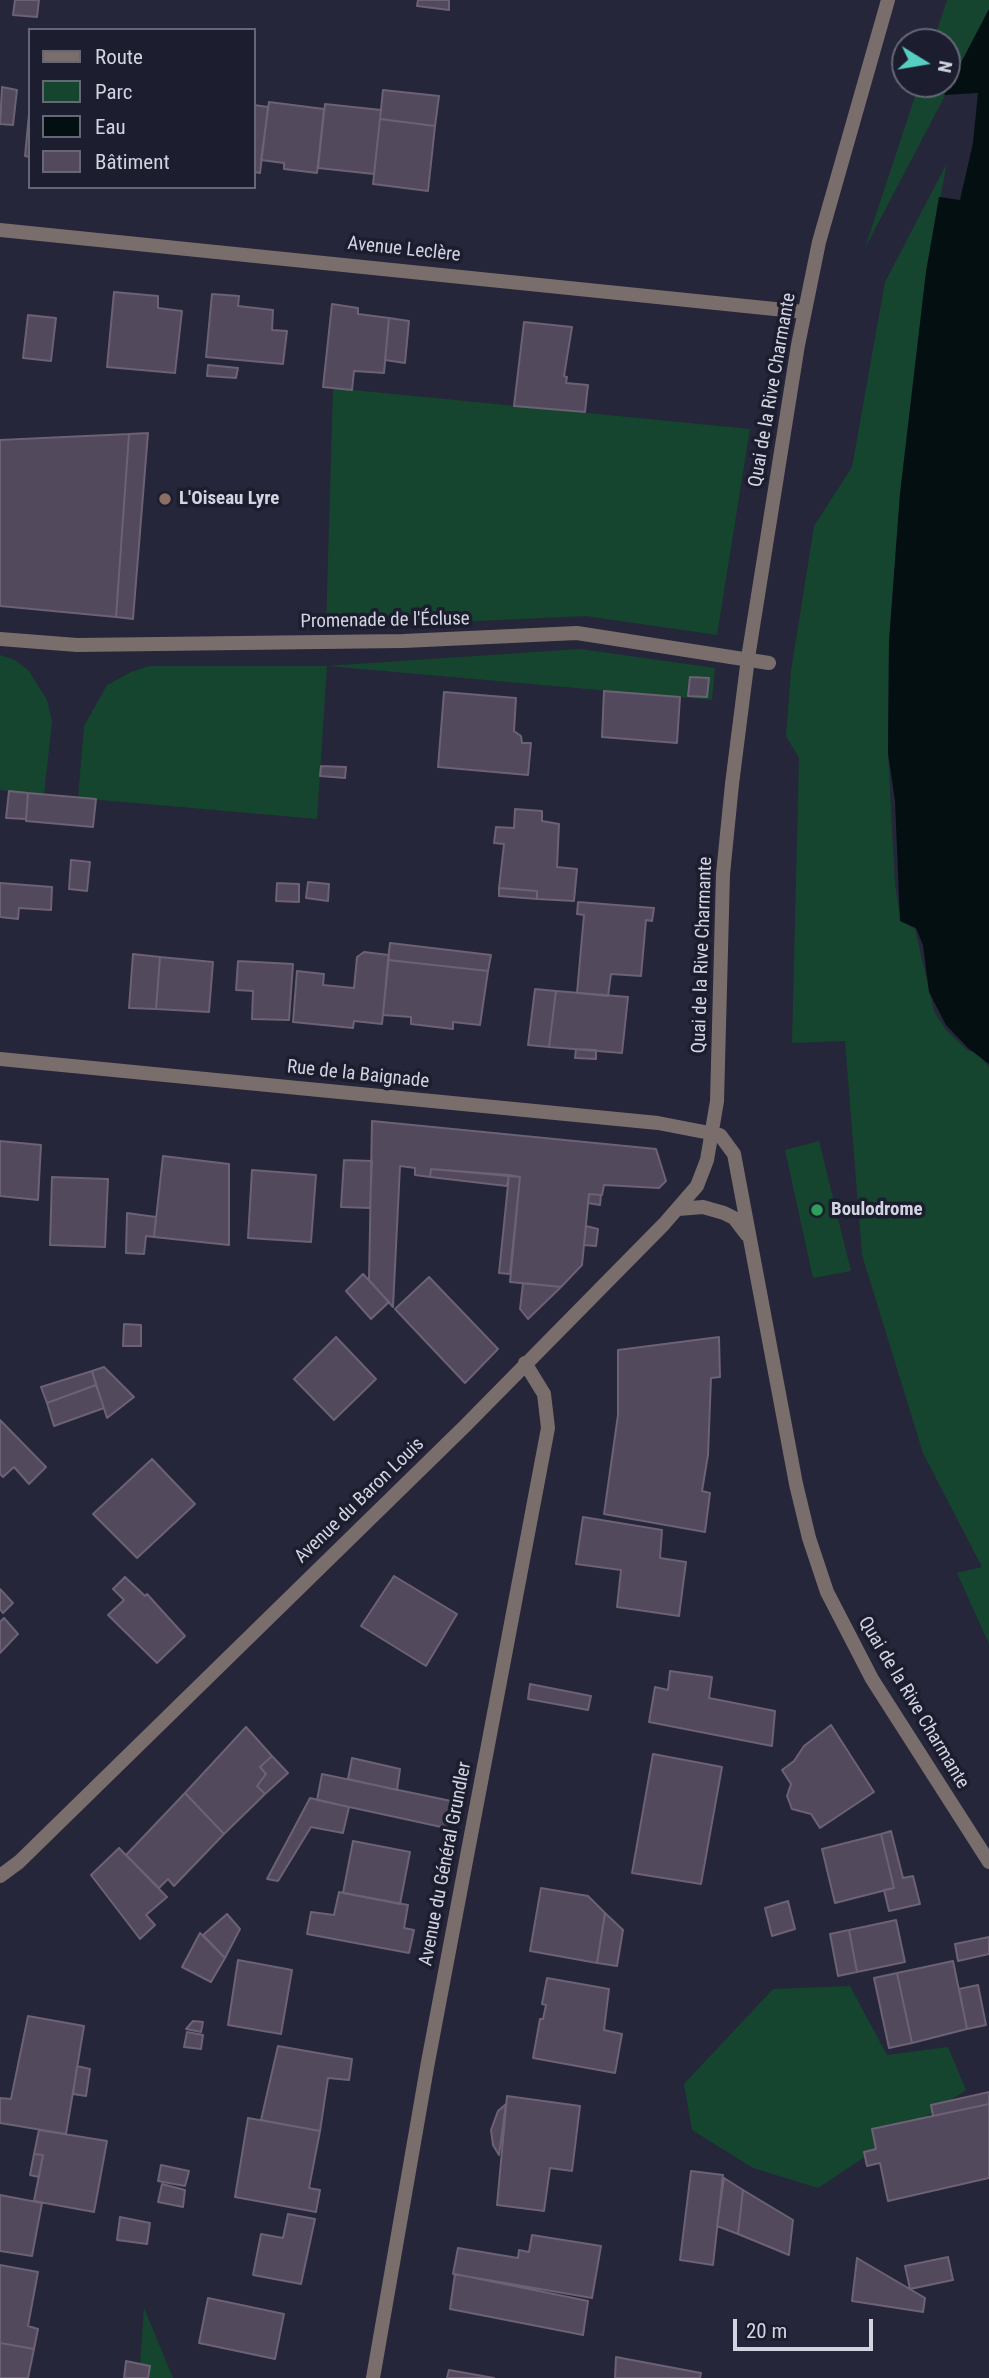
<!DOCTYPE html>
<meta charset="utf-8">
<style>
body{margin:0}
#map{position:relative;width:989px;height:2378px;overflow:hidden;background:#252639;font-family:"Roboto Condensed",sans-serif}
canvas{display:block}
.legend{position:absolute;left:28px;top:28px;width:228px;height:161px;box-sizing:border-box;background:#1c1d2e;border:2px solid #656676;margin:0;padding:9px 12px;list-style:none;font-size:21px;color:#d3d4e1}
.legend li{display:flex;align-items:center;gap:14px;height:35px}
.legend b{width:35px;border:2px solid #656676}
.north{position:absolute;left:891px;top:28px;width:70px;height:70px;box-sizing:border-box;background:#1c1d2e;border:2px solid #656676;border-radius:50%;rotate:101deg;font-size:19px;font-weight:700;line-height:28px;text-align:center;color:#d3d4e1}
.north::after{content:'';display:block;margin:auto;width:24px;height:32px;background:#56cec2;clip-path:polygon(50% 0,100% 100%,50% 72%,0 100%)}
.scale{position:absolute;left:733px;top:2319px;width:140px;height:32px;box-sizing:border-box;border:4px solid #d3d4e1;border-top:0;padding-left:9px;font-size:21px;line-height:24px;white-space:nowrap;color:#d3d4e1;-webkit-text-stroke:5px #1c1d2e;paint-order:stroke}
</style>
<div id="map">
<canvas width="989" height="2378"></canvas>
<ul class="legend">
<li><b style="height:9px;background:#7a6e6c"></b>Route</li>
<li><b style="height:19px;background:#15452e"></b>Parc</li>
<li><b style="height:19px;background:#040f12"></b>Eau</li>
<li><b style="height:19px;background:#53495c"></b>Bâtiment</li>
</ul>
<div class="north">N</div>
<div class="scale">20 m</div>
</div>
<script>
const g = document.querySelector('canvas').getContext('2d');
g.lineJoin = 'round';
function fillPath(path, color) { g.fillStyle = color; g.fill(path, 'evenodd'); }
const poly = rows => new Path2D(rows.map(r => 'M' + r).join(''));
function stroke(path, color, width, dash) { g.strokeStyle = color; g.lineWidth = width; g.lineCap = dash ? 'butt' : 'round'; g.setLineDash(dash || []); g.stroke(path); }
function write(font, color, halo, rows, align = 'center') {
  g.font = font + ' "Roboto Condensed",sans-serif'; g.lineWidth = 7; g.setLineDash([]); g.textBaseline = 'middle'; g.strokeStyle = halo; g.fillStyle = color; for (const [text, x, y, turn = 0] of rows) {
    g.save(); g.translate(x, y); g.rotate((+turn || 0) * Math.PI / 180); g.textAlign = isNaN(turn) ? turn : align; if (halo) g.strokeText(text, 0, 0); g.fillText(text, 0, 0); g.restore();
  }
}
const green = poly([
 [947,0,989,0,989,12,865,248,919,84,947,84,947,42,933,42],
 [947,163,926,272,900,494,889,641,888,753,895,885,901,921,915,929,934,1011,946,1030,967,1050,977,1053,989,1067,989,1644,957,1573,982,1567,923,1453,862,1255,845,1041,792,1043,799,758,786,736,791,671,814,526,852,467,885,282],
 [333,388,750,429,717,635,586,616,326,628],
 [580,649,715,668,712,700,327,666,317,819,78,798,84,726,107,685,131,672,149,666,326,666],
 [0,655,15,660,29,671,47,700,52,721,44,795,0,790],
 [819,1141,851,1271,813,1278,785,1150],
 [850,1986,887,2055,948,2047,966,2090,818,2188,753,2168,692,2130,684,2084,773,1989],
 [144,2308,173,2378,139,2378]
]);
const water = poly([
 [989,9,989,1064,968,1048,946,1025,929,992,923,945,916,928,900,921,895,801,888,753,889,641,900,494,926,272,939,197,960,200,973,143,978,93,944,95]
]);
const building = poly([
 [15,0,39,0,37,17,13,15,15,0],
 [418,0,449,0,449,10,417,6,418,0],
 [2,87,17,90,13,125,0,124,2,87],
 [383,90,439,96,435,126,380,119,383,90],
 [269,102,324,109,317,173,284,169,284,163,261,160,269,102],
 [325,104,381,110,374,174,318,168,325,104],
 [254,105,268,107,260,173,254,172,254,105],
 [29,114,30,114,30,157,25,156,29,114],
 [380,119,435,126,428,191,373,184,380,119],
 [114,292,158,296,158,308,182,311,175,373,107,367,114,292],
 [212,294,239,296,238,306,273,310,272,330,287,331,283,364,206,357,212,294],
 [332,304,358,308,358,314,389,318,384,373,354,371,352,390,323,387,332,304],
 [28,315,56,318,51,361,23,358,28,315],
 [389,318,409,321,405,363,385,360,389,318],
 [524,322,572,327,564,376,567,377,566,383,588,385,585,412,514,406,524,322],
 [208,365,238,368,236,378,207,376,208,365],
 [148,433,133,619,116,617,129,434,148,433],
 [129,434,116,617,0,606,0,440,129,434],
 [690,677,709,678,707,697,688,696,690,677],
 [604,691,680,697,677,743,602,737,604,691],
 [444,692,516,698,514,731,521,736,522,743,531,743,528,775,438,767,444,692],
 [321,766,346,767,345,778,320,776,321,766],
 [9,791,28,793,26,819,6,818,9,791],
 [28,793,96,799,93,827,26,821,28,793],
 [515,809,542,811,542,821,559,824,557,867,577,869,574,901,537,899,537,891,499,888,504,844,494,843,496,827,514,828,515,809],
 [71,860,90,862,87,891,69,889,71,860],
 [308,882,329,884,328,901,306,898,308,882],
 [0,883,52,887,51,910,19,908,18,919,0,917,0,883],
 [277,883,299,884,299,902,276,901,277,883],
 [499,888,537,891,537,899,499,896,499,888],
 [578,902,654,908,652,921,646,920,641,976,611,974,608,996,577,993,584,915,577,914,578,902],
 [390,943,491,955,488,971,388,960,390,943],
 [364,952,389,955,382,1024,354,1021,353,1028,293,1022,297,971,324,974,323,985,354,988,357,957,364,952],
 [133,954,160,957,156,1009,129,1008,133,954],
 [160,957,213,962,209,1012,156,1009,160,957],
 [388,960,488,971,480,1025,453,1022,453,1029,411,1024,411,1017,383,1015,388,960],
 [238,961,293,964,289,1020,252,1019,253,991,236,990,238,961],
 [535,989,556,991,549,1047,528,1045,535,989],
 [556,991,628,997,622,1053,549,1047,556,991],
 [576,1049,596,1050,596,1059,575,1058,576,1049],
 [372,1121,656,1149,666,1181,659,1188,604,1185,602,1195,589,1194,582,1265,561,1287,510,1282,520,1177,431,1169,430,1177,415,1175,415,1168,400,1166,393,1307,369,1280,372,1121],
 [0,1141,41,1145,38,1200,0,1196,0,1141],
 [163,1156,229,1164,229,1245,154,1237,163,1156],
 [344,1160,372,1161,370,1208,341,1207,344,1160],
 [431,1169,509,1175,507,1186,430,1177,431,1169],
 [252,1170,316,1175,311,1242,248,1238,252,1170],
 [509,1175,520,1177,510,1274,499,1273,509,1175],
 [52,1177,108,1179,105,1247,50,1245,52,1177],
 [589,1194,601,1195,600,1205,588,1203,589,1194],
 [127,1213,156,1217,154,1237,146,1236,144,1254,126,1253,127,1213],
 [586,1226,598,1229,596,1246,584,1245,586,1226],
 [363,1274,389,1302,371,1319,346,1291,363,1274],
 [429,1277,498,1349,465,1383,395,1309,429,1277],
 [523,1283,561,1287,528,1319,520,1309,523,1283],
 [124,1324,141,1325,141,1346,123,1346,124,1324],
 [336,1337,376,1379,334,1420,294,1379,336,1337],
 [719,1337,720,1377,711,1378,708,1455,702,1491,710,1493,705,1532,604,1514,618,1415,618,1350,719,1337],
 [104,1367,134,1397,107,1418,92,1371,104,1367],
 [92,1371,96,1385,47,1403,41,1387,92,1371],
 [96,1385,104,1408,54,1426,47,1403,96,1385],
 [0,1420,46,1467,29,1484,14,1467,3,1477,0,1474,0,1420],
 [152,1459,195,1504,137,1558,93,1514,152,1459],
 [583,1517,662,1530,660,1558,686,1562,679,1616,617,1607,621,1570,576,1564,583,1517],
 [394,1576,457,1614,426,1666,361,1626,394,1576],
 [125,1577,145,1596,147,1594,185,1636,157,1663,108,1615,124,1600,113,1589,125,1577],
 [0,1589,13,1603,3,1613,0,1609,0,1589],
 [4,1618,18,1634,0,1653,0,1622,4,1618],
 [670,1671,712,1677,709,1698,775,1711,772,1746,649,1722,655,1687,668,1690,670,1671],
 [530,1684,591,1696,588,1710,528,1699,530,1684],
 [831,1725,874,1792,820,1828,811,1814,792,1809,787,1796,791,1784,782,1770,794,1761,804,1746,831,1725],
 [246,1727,272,1756,260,1767,266,1774,257,1786,265,1794,224,1834,185,1793,246,1727],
 [653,1754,722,1767,701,1884,632,1873,653,1754],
 [272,1756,288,1773,265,1794,257,1786,266,1774,260,1767,272,1756],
 [352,1758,400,1769,397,1790,348,1779,352,1758],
 [322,1774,451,1801,446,1828,317,1800,322,1774],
 [185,1793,224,1834,174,1886,168,1879,159,1888,126,1855,185,1793],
 [310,1798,349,1807,343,1833,311,1827,278,1881,267,1879,310,1798],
 [891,1831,903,1878,913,1876,920,1904,889,1911,884,1890,894,1888,881,1834,891,1831],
 [881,1834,894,1888,835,1903,822,1849,881,1834],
 [353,1841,410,1852,400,1904,343,1893,353,1841],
 [119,1848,167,1897,146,1915,155,1925,140,1939,91,1875,119,1848],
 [541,1888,588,1896,605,1913,597,1963,530,1951,541,1888],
 [339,1892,408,1905,404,1928,414,1930,409,1953,307,1934,311,1912,334,1915,339,1892],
 [788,1901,795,1929,772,1936,765,1908,788,1901],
 [605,1913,623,1930,617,1966,597,1963,605,1913],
 [227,1914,240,1929,225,1958,203,1935,227,1914],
 [896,1920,905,1962,857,1972,849,1930,896,1920],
 [849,1930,857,1972,838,1976,830,1934,849,1930],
 [200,1933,225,1958,211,1982,182,1967,200,1933],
 [989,1937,989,1954,958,1961,955,1944,989,1937],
 [238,1960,292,1970,281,2034,228,2025,238,1960],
 [953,1961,967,2029,912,2043,897,1973,953,1961],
 [897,1973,912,2043,889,2048,874,1978,897,1973],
 [547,1978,609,1989,604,2030,622,2034,615,2073,533,2058,540,2019,543,2019,546,2005,542,2004,547,1978],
 [978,1985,986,2025,967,2029,959,1989,978,1985],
 [28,2016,84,2026,66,2134,0,2123,0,2098,11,2099,28,2016],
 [193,2021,203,2022,201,2032,186,2029,193,2021],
 [187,2032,203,2035,201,2049,184,2047,187,2032],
 [278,2046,352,2059,349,2080,328,2078,320,2131,261,2120,278,2046],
 [77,2066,90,2069,86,2096,73,2094,77,2066],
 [989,2092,989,2104,933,2116,931,2105,989,2092],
 [507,2096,580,2106,572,2171,550,2168,544,2211,497,2205,507,2096],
 [506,2104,499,2155,493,2145,491,2130,498,2111,506,2104],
 [989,2104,989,2178,888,2201,880,2163,867,2166,864,2152,876,2149,872,2129,989,2104],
 [248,2118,320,2131,309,2188,320,2190,316,2212,235,2197,248,2118],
 [39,2130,107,2141,94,2212,34,2201,43,2155,34,2154,39,2130],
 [34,2154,43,2155,39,2177,30,2175,34,2154],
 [161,2165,189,2171,185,2186,158,2181,161,2165],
 [691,2171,723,2175,713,2265,680,2260,691,2171],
 [724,2178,743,2190,738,2234,717,2226,724,2178],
 [162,2184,185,2190,183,2207,158,2202,162,2184],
 [743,2190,793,2220,789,2255,738,2234,743,2190],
 [0,2195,42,2203,32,2256,0,2251,0,2195],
 [288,2214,315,2219,301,2284,253,2275,261,2234,283,2238,288,2214],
 [120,2217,150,2223,147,2244,117,2240,120,2217],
 [532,2235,601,2246,592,2298,453,2274,458,2248,518,2258,519,2250,529,2252,532,2235],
 [948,2257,953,2280,910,2289,905,2266,948,2257],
 [857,2258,925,2298,923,2312,852,2301,857,2258],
 [0,2265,38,2272,28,2326,38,2329,34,2349,0,2343,0,2265],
 [455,2274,588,2301,583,2335,450,2309,455,2274],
 [208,2298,284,2314,275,2359,199,2343,208,2298],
 [0,2343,34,2349,28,2378,0,2378,0,2343],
 [616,2357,701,2373,700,2378,615,2378,616,2357],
 [126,2361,150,2366,148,2378,124,2378,126,2361],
 [449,2370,494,2378,447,2378,449,2370]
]);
const service = poly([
 [0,639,77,645,403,641,577,633,769,663]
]);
const minor = poly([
 [0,230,804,312],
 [0,1059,658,1123,720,1135,734,1154,796,1484,809,1538,827,1592,872,1679,989,1862],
 [678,1209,703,1207,724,1213,734,1218,747,1235],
 [0,1876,19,1862,465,1426,664,1224,697,1186,707,1160,717,1101,723,874,732,784,748,658,798,345,819,242,888,0],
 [373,2378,428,2062,548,1428,544,1394,525,1363]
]);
const markers = [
 [165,499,7,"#8d6e63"],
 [817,1210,7,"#2e9e5b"]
];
const streetNames = [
 ["Avenue Leclère",404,250,6],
 ["Quai de la Rive Charmante",773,390,-80],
 ["Promenade de l'Écluse",385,621,-1],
 ["Quai de la Rive Charmante",703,955,-88],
 ["Rue de la Baignade",358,1075,6],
 ["Avenue du Baron Louis",360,1501,-44],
 ["Quai de la Rive Charmante",913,1703,59],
 ["Avenue du Général Grundler",446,1864,-79]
];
const poiNames = [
 ["L'Oiseau Lyre",179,499],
 ["Boulodrome",831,1210]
];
fillPath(green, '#15452e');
fillPath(water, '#040f12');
fillPath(building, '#53495c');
stroke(building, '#6c6175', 2);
stroke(service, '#7a6e6c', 14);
stroke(minor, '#7a6e6c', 14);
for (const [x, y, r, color] of markers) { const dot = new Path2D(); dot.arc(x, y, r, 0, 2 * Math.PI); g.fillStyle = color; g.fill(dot); stroke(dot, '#1c1d2e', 2.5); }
write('19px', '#d3d4e1', '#1c1d2e', streetNames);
write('bold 19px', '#d3d4e1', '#1c1d2e', poiNames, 'left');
</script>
